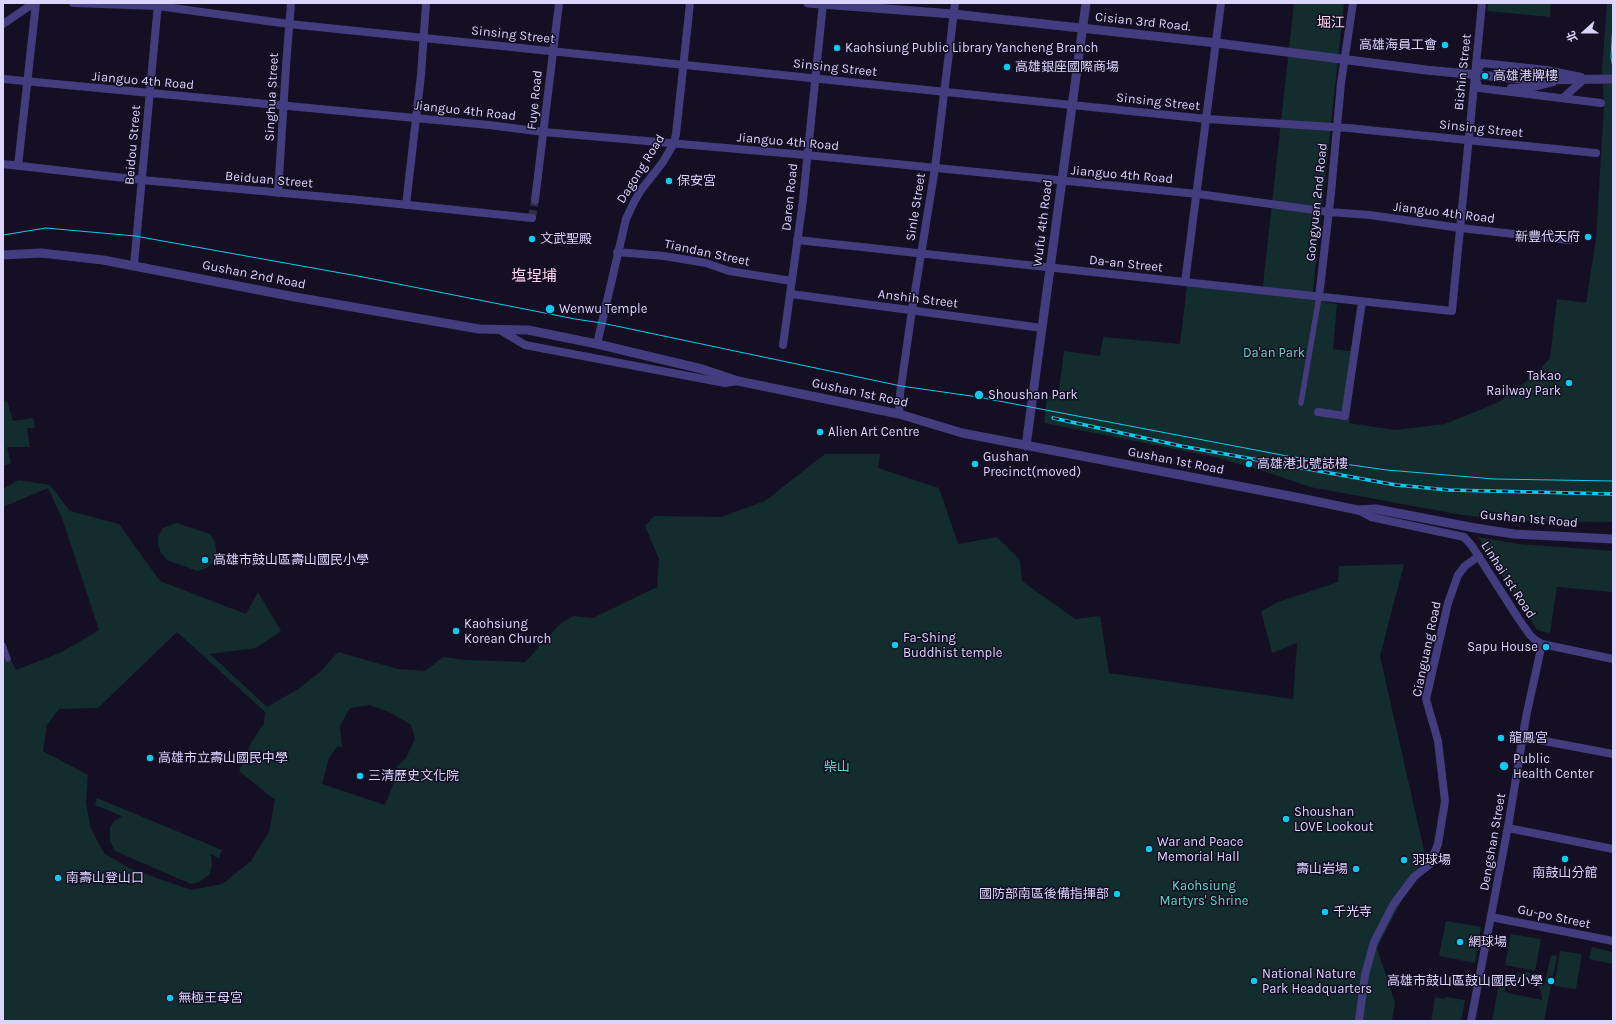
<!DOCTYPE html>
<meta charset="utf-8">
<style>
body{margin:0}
#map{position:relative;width:1616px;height:1024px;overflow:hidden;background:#140f23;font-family:Karla,"Noto Sans TC",sans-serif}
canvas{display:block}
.frame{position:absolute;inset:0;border:4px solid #dbd4fd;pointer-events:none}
.north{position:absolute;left:1564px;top:12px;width:40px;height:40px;-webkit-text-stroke:3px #140f23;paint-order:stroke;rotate:249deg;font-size:11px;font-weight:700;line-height:16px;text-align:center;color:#dbd4fd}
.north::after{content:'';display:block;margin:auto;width:14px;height:18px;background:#dbd4fd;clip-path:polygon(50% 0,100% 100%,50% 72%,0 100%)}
</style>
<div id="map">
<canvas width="1616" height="1024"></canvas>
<div class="frame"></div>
<div class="north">北</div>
</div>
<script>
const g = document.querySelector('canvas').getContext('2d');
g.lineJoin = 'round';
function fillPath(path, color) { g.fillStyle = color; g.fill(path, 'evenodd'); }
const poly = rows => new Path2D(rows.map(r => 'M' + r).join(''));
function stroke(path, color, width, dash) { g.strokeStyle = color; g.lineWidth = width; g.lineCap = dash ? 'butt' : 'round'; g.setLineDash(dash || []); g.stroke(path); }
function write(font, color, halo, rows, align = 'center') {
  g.font = font + ' Karla,"Noto Sans TC",sans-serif'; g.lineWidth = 3; g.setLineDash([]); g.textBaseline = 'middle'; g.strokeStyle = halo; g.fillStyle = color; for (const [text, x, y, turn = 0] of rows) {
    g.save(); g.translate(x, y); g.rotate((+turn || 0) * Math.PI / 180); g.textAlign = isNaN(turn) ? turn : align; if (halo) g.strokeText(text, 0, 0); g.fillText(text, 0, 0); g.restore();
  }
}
const green = poly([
 [1294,3,1344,3,1312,300,1337,304,1333,349,1356,352,1349,423,1395,430,1445,424,1499,402,1537,373,1550,358,1557,299,1586,303,1596,239,1604,105,1602,70,1607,3,1613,3,1613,522,1521,521,1462,515,1310,487,1270,473,1215,457,1044,423,1047,396,1058,398,1064,351,1100,356,1103,337,1180,344,1187,286,1262,294],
 [1488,3,1551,3,1550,17,1487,11],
 [7,400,13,421,33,418,35,428,27,428,30,447,7,447,11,463,3,466,3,402],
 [825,454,880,454,878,468,939,488,958,544,997,537,1020,560,1022,581,1075,619,1100,616,1109,673,1293,699,1297,643,1272,653,1261,611,1278,602,1338,582,1339,566,1404,564,1380,656,1425,855,1377,948,1395,1003,1392,1021,3,1021,3,652,10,658,16,670,62,652,99,630,62,518,48,488,3,507,3,489,18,480,50,485,70,511,119,524,160,581,246,614,258,592,281,631,256,648,210,654,267,707,298,689,320,672,338,652,398,669,425,671,443,657,466,660,525,662,561,623,574,616,593,618,657,587,659,559,645,526,654,516,721,517,765,501],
 [177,632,265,712,264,723,252,741,239,771,275,800,269,832,251,861,222,884,191,890,129,868,104,853,91,829,86,803,88,775,43,751,47,725,59,709,98,708],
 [370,705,391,713,411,725,415,739,406,758,396,767,399,769,385,805,322,784,329,758,338,746,342,747,340,726,350,708],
 [177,523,210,534,215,542,217,557,213,563,205,569,197,571,167,560,161,553,158,545,158,537,163,528],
 [1478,537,1519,544,1613,551,1612,592,1557,587,1550,633,1537,630],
 [97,798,222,850,219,858,211,854,212,865,209,875,199,882,191,884,115,851,110,841,110,827,114,821,122,816,95,805],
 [1446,921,1481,927,1475,963,1439,956],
 [1511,934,1541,939,1535,971,1505,965],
 [1592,947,1613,952,1613,964,1589,959],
 [1560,951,1582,954,1576,989,1554,986],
 [1551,955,1557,956,1544,1021,1492,1021,1498,987,1503,981,1510,975,1527,972,1534,974,1541,979,1544,986],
 [1520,979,1527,979,1538,986,1541,991,1542,1000,1504,992,1508,985,1513,981],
 [1435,997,1445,999,1446,997,1465,1000,1461,1021,1431,1021]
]);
const minorTunnel = poly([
 [532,218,535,200]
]);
const pedestrian = poly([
 [1301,403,1319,297],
 [3,645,8,659]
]);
const minor = poly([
 [73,3,158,6,289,24,1207,119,1348,128,1596,153],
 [3,24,34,3],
 [1476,72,1482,63,1547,70,1581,77],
 [1475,77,1479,88,1601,103],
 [3,79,489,125,544,132,806,155,1198,194,1329,212,1370,215,1460,228,1569,240],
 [1511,88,1533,87,1553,82],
 [1563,98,1583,80],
 [3,164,142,180,370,201,532,218],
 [18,166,36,3],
 [278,193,286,66,291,3],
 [535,200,559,3],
 [406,205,421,75,426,3],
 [797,240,1452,311,1482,3],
 [617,252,664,256,706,263,729,271,792,281],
 [134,265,158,3],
 [1185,282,1221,3],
 [791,294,1042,328],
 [1319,297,1331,193,1341,83,1353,3],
 [500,330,525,345,725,383,738,381],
 [597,344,626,219,634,202,641,190,663,162,674,143,676,134,690,3],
 [783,345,803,200,823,3],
 [1318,412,1345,416,1362,302],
 [899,414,900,394,912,310,935,168,955,3],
 [1358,510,1371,517,1464,537,1472,546,1518,618,1530,635,1535,640,1542,644,1613,659],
 [1523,737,1613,754],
 [1508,828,1613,849],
 [1491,917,1613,941],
 [1359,1021,1365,975,1374,942,1393,905,1414,877,1430,864,1438,844,1445,801,1438,741,1426,699,1448,603,1458,575,1465,566,1479,556],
 [1471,1021,1509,821,1526,717,1542,644]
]);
const tertiary = poly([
 [808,3,953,14,1217,43,1426,70,1532,80,1613,79],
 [3,255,41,253,103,260,295,297,479,329,528,330,597,344,702,369,738,381,899,414,962,433,1295,497,1358,510,1376,509,1475,528,1514,534,1613,539],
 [1026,446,1086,3]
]);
const tram = poly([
 [1613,24,1611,57,1613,68],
 [3,235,46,228,135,236,363,277,575,319,602,323,901,386,978,397,1287,456,1387,470,1494,479,1613,481]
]);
const rail = poly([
 [1053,418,1181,446,1396,485,1449,490,1613,494]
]);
const markers = [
 [1445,45,4,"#0dcbf0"],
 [837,48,4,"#0dcbf0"],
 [1007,67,4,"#0dcbf0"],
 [1485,76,4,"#0dcbf0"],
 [669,181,4,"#0dcbf0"],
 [1588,237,4,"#0dcbf0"],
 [532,239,4,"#0dcbf0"],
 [550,309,5,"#0dcbf0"],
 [1569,383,4,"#0dcbf0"],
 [979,395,5,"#0dcbf0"],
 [820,432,4,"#0dcbf0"],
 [975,464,4,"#0dcbf0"],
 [1249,464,4,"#0dcbf0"],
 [205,560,4,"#0dcbf0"],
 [456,631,4,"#0dcbf0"],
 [895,645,4,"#0dcbf0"],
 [1546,647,4,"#0dcbf0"],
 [1501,738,4,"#0dcbf0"],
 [150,758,4,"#0dcbf0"],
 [1504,766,5,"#0dcbf0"],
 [360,776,4,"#0dcbf0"],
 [1286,819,4,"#0dcbf0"],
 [1149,849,4,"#0dcbf0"],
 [1565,859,4,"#0dcbf0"],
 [1404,860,4,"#0dcbf0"],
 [1356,869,4,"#0dcbf0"],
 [58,878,4,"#0dcbf0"],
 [1117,894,4,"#0dcbf0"],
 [1325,912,4,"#0dcbf0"],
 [1460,942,4,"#0dcbf0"],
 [1254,981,4,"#0dcbf0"],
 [1551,981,4,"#0dcbf0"],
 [170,998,4,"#0dcbf0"]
];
const streetNames = [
 ["Cisian 3rd Road.",1143,22,6],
 ["Sinsing Street",513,35,6],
 ["Sinsing Street",835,68,6],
 ["Bishin Street",1463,72,-84],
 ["Jianguo 4th Road",143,81,5],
 ["Singhua Street",272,97,-87],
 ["Fuye Road",535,100,-84],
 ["Sinsing Street",1158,102,6],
 ["Jianguo 4th Road",465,111,6],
 ["Sinsing Street",1481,129,6],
 ["Jianguo 4th Road",788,142,5],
 ["Beidou Street",133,145,-85],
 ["Dagong Road",641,169,-58],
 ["Jianguo 4th Road",1122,175,5],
 ["Beiduan Street",269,180,5],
 ["Daren Road",790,197,-84],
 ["Gongyuan 2nd Road",1317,202,-84],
 ["Sinle Street",916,207,-81],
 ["Jianguo 4th Road",1444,213,7],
 ["Wufu 4th Road",1043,223,-83],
 ["Tiandan Street",707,253,12],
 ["Da-an Street",1126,264,6],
 ["Gushan 2nd Road",254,275,11],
 ["Anshih Street",918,299,7],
 ["Gushan 1st Road",860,393,12],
 ["Gushan 1st Road",1176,461,11],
 ["Gushan 1st Road",1529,519,5],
 ["Linhai 1st Road",1508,580,57],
 ["Cianguang Road",1427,649,-78],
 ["Dengshan Street",1493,842,-80],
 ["Gu-po Street",1554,917,12]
];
const poiNames = [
 ["高雄海員工會",1437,45,"right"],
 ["Kaohsiung Public Library Yancheng Branch",845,48],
 ["高雄銀座國際商場",1015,67],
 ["高雄港牌樓",1493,76],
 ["保安宮",677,181],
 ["新豐代天府",1580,237,"right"],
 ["文武聖殿",540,239],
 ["Wenwu Temple",559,309],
 ["Takao",1561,376,"right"],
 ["Railway Park",1561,391,"right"],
 ["Shoushan Park",988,395],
 ["Alien Art Centre",828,432],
 ["Gushan",983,457],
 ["Precinct(moved)",983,472],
 ["高雄港北號誌樓",1257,464],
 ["高雄市鼓山區壽山國民小學",213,560],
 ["Kaohsiung",464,624],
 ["Korean Church",464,639],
 ["Fa-Shing",903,638],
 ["Buddhist temple",903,653],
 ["Sapu House",1538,647,"right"],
 ["龍鳳宮",1509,738],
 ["高雄市立壽山國民中學",158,758],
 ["Public",1513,759],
 ["Health Center",1513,774],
 ["三清歷史文化院",368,776],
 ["Shoushan",1294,812],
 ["LOVE Lookout",1294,827],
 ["War and Peace",1157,842],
 ["Memorial Hall",1157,857],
 ["羽球場",1412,860],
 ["壽山岩場",1348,869,"right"],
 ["南鼓山分館",1565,873,"center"],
 ["南壽山登山口",66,878],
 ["國防部南區後備指揮部",1109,894,"right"],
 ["千光寺",1333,912],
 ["網球場",1468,942],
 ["National Nature",1262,974],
 ["Park Headquarters",1262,989],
 ["高雄市鼓山區鼓山國民小學",1543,981,"right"],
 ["無極王母宮",178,998]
];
const parkNames = [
 ["Da'an Park",1274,353],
 ["柴山",837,767],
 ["Kaohsiung",1204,886],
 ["Martyrs' Shrine",1204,901]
];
const neighbourhoodNames = [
 ["堀江",1331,23]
];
const quarterNames = [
 ["塩埕埔",534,277]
];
fillPath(green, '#132c2d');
stroke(minorTunnel, '#322d44', 8, [8, 4]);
stroke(pedestrian, '#433d7f', 5.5);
stroke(minor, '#433d7f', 8);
stroke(tertiary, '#433d7f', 9);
stroke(tram, '#0dcbf0', 1);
stroke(rail, '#0dcbf0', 3.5);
stroke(rail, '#140f23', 2, [6]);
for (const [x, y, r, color] of markers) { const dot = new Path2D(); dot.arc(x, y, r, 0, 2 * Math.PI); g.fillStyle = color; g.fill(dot); stroke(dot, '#140f23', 1.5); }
write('13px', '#dbd4fd', '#140f23', streetNames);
write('13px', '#dbd4fd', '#140f23', poiNames, 'left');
write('13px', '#63d9c3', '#140f23', parkNames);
write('14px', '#fdd5ec', '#140f23', neighbourhoodNames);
write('15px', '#fdd5ec', '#140f23', quarterNames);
</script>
